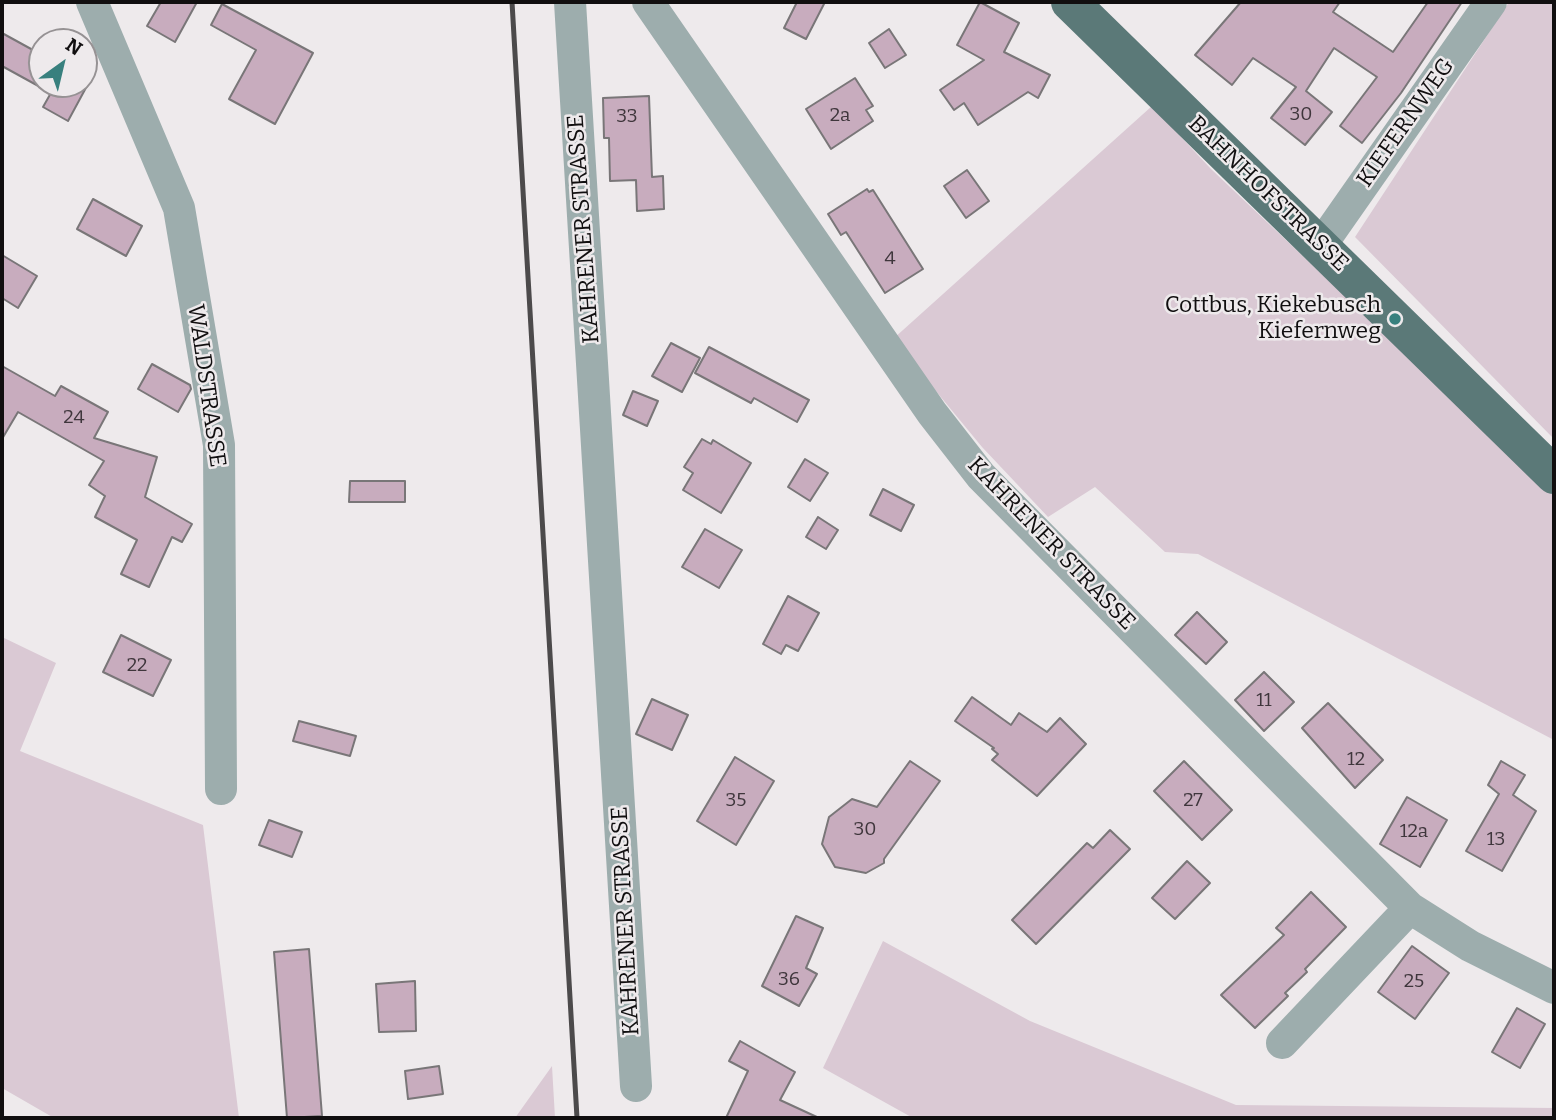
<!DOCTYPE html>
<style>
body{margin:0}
#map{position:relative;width:1556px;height:1120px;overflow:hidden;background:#eeeaec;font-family:Bitter,serif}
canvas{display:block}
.frame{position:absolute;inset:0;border:4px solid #110f10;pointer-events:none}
.north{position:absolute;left:28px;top:28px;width:70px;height:70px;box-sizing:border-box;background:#eeeaec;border:2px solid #969294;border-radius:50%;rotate:34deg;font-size:19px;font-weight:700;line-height:28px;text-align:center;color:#110f10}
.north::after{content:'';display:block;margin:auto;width:24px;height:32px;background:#38807e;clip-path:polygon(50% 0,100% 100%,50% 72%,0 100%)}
</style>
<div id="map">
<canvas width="1556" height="1120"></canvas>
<div class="frame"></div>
<div class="north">N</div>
</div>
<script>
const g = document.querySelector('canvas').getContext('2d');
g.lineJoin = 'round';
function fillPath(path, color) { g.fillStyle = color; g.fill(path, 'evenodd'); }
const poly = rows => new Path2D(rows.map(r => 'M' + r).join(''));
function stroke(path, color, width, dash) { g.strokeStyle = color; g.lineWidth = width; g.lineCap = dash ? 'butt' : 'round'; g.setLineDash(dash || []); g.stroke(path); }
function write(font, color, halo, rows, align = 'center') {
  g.font = font + ' Bitter,serif'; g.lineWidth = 5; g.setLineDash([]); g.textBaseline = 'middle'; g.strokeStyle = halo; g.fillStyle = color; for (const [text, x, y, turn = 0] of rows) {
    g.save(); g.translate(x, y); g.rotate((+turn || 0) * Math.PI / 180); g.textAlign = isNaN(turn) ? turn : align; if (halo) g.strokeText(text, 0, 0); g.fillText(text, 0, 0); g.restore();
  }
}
const green = poly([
 [1509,2,1554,2,1554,439,1355,237],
 [1152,106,1211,169,1554,494,1554,740,1198,554,1165,552,1095,487,1048,517,982,447,893,339],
 [2,637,56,663,20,751,203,825,239,1118,54,1118,2,1088],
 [883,941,1030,1021,1236,1105,1554,1108,1554,1118,913,1118,823,1068],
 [552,1066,555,1118,515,1118]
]);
const building = poly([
 [161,2,197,2,175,42,147,26,161,2],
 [797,2,825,2,806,39,784,28,797,2],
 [980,2,1019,23,1004,52,1050,75,1038,98,1028,92,978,125,964,103,954,110,940,90,984,60,957,45,980,2],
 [1241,2,1340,2,1333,12,1393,52,1428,2,1462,2,1401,93,1362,143,1340,126,1377,77,1334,48,1306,91,1332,112,1305,145,1271,118,1296,87,1253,58,1232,85,1195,55,1241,2],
 [222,4,313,53,275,124,229,99,256,50,211,25,222,4],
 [889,29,906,55,885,68,869,43,889,29],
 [2,33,42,55,42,88,2,66,2,33],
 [855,78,873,106,866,110,873,121,831,149,806,109,855,78],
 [56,84,88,84,68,121,43,107,56,84],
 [649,96,652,177,663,176,664,209,637,211,636,180,610,181,609,138,604,138,603,98,649,96],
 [967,170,989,201,966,218,944,186,967,170],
 [867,189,869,192,873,190,923,269,885,293,846,232,841,235,828,214,867,189],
 [93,199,142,226,126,256,77,229,93,199],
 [2,255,37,276,18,308,2,298,2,255],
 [671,343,700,358,682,392,652,376,671,343],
 [709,347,809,400,797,422,754,398,751,403,695,373,709,347],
 [152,364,190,385,191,389,178,412,138,389,152,364],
 [2,366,55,396,61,386,108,412,94,438,157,457,145,497,192,524,182,542,172,537,149,587,121,574,137,540,95,517,105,496,89,485,104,461,18,412,2,439,2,366],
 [633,391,658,401,647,426,623,415,633,391],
 [702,439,711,444,713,440,751,463,721,513,683,490,693,473,684,467,702,439],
 [805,459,828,473,810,501,788,487,805,459],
 [350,481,405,481,405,502,349,502,350,481],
 [883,489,914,505,901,531,870,515,883,489],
 [818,517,838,530,826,549,806,537,818,517],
 [705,529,742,550,719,588,682,567,705,529],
 [788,596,819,613,798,651,786,645,781,654,763,644,788,596],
 [1197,612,1227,642,1206,664,1175,635,1197,612],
 [121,635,171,660,153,696,103,672,121,635],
 [1264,672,1294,702,1264,731,1235,700,1264,672],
 [972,697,1011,725,1019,713,1047,732,1060,718,1086,744,1037,796,992,760,998,754,992,749,994,748,955,721,972,697],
 [652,699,688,715,672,750,636,734,652,699],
 [1328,703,1383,760,1355,788,1302,728,1328,703],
 [299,721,356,736,350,756,293,741,299,721],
 [735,757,774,781,736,845,697,821,735,757],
 [910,761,940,781,884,859,884,863,866,873,835,867,822,844,829,817,852,799,877,807,910,761],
 [1184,761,1232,810,1202,840,1154,791,1184,761],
 [1501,761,1525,775,1513,795,1536,811,1502,871,1466,851,1499,794,1488,785,1501,761],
 [1407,797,1447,820,1420,867,1380,844,1407,797],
 [269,820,302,832,292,857,259,845,269,820],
 [1110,830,1130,849,1036,944,1012,920,1087,843,1093,848,1110,830],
 [1187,861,1210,883,1175,919,1152,898,1187,861],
 [1311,892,1346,927,1305,969,1307,972,1285,993,1288,996,1255,1028,1221,995,1284,935,1276,928,1311,892],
 [796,916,823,928,806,968,817,974,799,1006,762,986,796,916],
 [1412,946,1449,973,1415,1019,1378,992,1412,946],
 [309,949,322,1116,287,1118,274,952,309,949],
 [415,981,416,1031,379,1032,376,984,415,981],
 [1517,1008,1545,1024,1520,1068,1492,1052,1517,1008],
 [740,1041,795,1072,780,1100,819,1118,726,1118,748,1071,729,1061,740,1041],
 [439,1066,443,1094,408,1099,405,1071,439,1066]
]);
const minor = poly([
 [92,2,179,208,219,445,221,789],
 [570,2,636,1086],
 [648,2,932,413,981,476,1410,908,1470,946,1554,988],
 [1321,245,1491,2],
 [1282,1043,1410,908]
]);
const major = poly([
 [1070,2,1554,475]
]);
const rail = poly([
 [512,2,577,1118]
]);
const markers = [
 [1395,319,7,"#38807e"]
];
const numberNames = [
 ["30",1301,115],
 ["2a",840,116],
 ["33",627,117],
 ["4",890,259],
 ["24",74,418],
 ["22",137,666],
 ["11",1264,701],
 ["12",1356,760],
 ["35",736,801],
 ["27",1193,801],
 ["30",865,830],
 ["12a",1414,832],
 ["13",1496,840],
 ["36",789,980],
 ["25",1414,982]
];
const streetNames = [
 ["KIEFERNWEG",1406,123,-55],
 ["BAHNHOFSTRASSE",1268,194,44],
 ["KAHRENER STRASSE",584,229,-94],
 ["WALDSTRASSE",206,386,82],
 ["KAHRENER STRASSE",1051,544,46],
 ["KAHRENER STRASSE",626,921,-93]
];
const poiNames = [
 ["Cottbus, Kiekebusch",1381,306],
 ["Kiefernweg",1381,332]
];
fillPath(green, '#dac9d4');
fillPath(building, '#c8acbe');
stroke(building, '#797678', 2);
stroke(minor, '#9dadad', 32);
stroke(major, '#5b7978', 38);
stroke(rail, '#4c4a4b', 5);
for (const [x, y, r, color] of markers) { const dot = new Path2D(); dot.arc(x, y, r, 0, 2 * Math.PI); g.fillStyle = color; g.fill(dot); stroke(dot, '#eeeaec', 2.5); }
write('19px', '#3f363c', null, numberNames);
write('23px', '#110f10', '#eeeaec', streetNames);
write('23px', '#110f10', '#eeeaec', poiNames, 'right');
</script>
